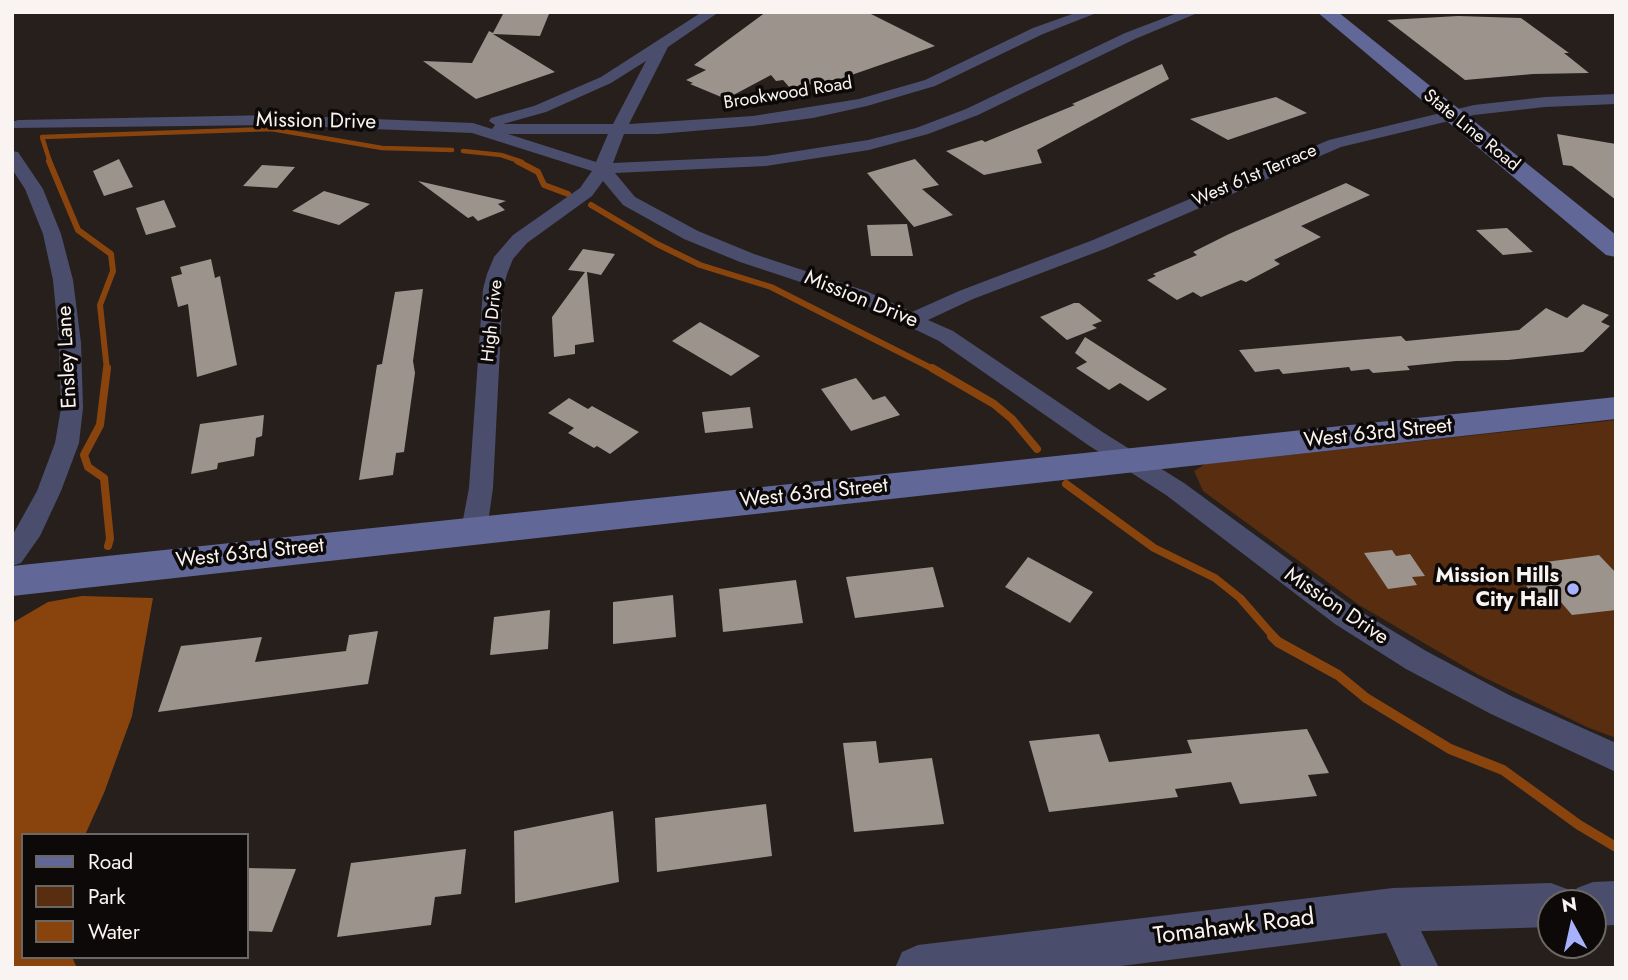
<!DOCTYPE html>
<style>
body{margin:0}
#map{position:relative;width:1628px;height:980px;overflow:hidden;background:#261f1b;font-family:Jost,sans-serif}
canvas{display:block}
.frame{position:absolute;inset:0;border:14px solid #f9f4f1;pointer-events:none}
.legend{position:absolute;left:21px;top:833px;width:228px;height:126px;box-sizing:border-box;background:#0d0908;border:2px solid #6b6765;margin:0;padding:9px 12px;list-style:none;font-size:21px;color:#f9f4f1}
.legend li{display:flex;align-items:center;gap:14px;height:35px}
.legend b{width:35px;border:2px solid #6b6765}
.north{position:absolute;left:1537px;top:889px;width:70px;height:70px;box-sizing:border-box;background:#0d0908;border:2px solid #6b6765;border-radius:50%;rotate:352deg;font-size:19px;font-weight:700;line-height:28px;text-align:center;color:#f9f4f1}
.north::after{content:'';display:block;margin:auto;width:24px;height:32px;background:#a7b1fc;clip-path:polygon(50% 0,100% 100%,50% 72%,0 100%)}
</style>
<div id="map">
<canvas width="1628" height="980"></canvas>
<div class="frame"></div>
<ul class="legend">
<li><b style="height:9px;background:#616797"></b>Road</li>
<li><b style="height:19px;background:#582d10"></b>Park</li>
<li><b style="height:19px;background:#89440e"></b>Water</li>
</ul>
<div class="north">N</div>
</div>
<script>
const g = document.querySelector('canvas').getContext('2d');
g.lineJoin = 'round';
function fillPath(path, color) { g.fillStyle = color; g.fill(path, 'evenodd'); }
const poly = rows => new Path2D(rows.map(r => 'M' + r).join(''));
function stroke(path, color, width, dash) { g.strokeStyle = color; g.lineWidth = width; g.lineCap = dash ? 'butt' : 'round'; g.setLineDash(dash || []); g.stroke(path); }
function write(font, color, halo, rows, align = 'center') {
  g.font = font + ' Jost,sans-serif'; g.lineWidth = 7; g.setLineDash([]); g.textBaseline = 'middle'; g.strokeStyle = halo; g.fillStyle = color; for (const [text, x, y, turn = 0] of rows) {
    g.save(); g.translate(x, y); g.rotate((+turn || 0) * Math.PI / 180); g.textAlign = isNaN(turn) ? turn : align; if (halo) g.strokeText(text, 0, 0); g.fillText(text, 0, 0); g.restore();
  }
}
const green = poly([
 [1616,420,1616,738,1589,728,1477,674,1359,605,1203,491,1194,471,1205,464]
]);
const water = poly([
 [82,596,153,598,132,716,104,793,85,835,23,835,23,957,72,957,77,968,12,968,12,623,48,602]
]);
const streamFar3 = poly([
 [463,151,501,155,522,162],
 [50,162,42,137,271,129,382,148,452,150]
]);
const streamFar2 = poly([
 [49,161,78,230,111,254,113,271,100,305,107,370],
 [517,161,538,172,544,185,568,194],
 [591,205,657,244,700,265,771,287,935,370]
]);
const streamFar1 = poly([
 [107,368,100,425,84,455,88,467,104,478,110,539,108,546],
 [932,368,994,404,1012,419,1037,449],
 [1066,484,1154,548,1215,578,1240,598,1274,637]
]);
const stream = poly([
 [1272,636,1278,642,1338,675,1366,698,1450,749,1503,770,1579,825,1616,847]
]);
const building = poly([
 [766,12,867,12,935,46,840,79,790,88,783,80,776,81,771,75,726,99,690,84,693,83,686,80,706,70,694,65],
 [503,14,549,14,540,36,493,34,555,72,476,99,423,61,472,63,489,31,493,33],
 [1458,16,1521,18,1569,53,1564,53,1589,73,1533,74,1465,80,1387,20],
 [1162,64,1169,79,1037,150,1042,163,984,175,946,151,982,140,985,142,1075,105,1072,104],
 [1276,97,1307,113,1228,140,1190,119],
 [1557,134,1616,144,1616,200,1572,166,1563,165],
 [119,159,133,187,104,196,93,171],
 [915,159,939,185,922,189,953,215,914,227,867,173],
 [262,165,295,167,277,188,243,186],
 [418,181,506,201,498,204,505,210,478,221,473,216,468,218],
 [1346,183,1370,195,1301,226,1321,237,1274,260,1280,264,1246,282,1241,280,1201,297,1193,292,1177,300,1147,280,1156,276,1153,274,1197,255,1193,252,1229,234],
 [324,191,370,204,339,225,292,211],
 [164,200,176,227,146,235,136,208],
 [907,224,913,256,871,256,867,225],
 [1507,228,1533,252,1503,255,1476,230],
 [583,249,615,254,601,275,587,272,594,342,575,345,575,354,554,357,552,317,585,272,568,270],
 [211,259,215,278,220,276,237,365,197,377,188,304,178,307,171,277,182,274,180,267],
 [423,289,413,361,415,373,404,452,396,453,393,475,359,480,377,365,382,364,395,292],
 [1074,303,1079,303,1102,321,1092,325,1097,328,1067,340,1040,317],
 [1583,304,1609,315,1601,322,1610,326,1583,352,1508,360,1456,361,1407,366,1410,370,1373,373,1369,369,1351,371,1349,367,1283,374,1279,369,1255,372,1239,350,1401,336,1406,341,1519,330,1546,308,1567,318],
 [700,322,760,356,731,376,672,341],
 [1085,337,1138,371,1167,389,1148,401,1120,383,1109,390,1076,368,1087,362,1075,353],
 [856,378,873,400,885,396,900,415,851,431,821,389],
 [569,398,588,409,592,406,639,432,610,454,597,446,594,448,568,433,574,428,548,413],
 [750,407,753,428,705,433,702,412],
 [264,415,262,436,256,438,254,456,218,463,217,469,191,474,200,424],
 [1392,550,1396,556,1410,554,1425,576,1412,577,1417,585,1388,589,1364,553],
 [1599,555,1616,573,1616,610,1572,615,1560,601,1541,604,1520,578,1540,575,1530,564],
 [1028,557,1093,592,1070,623,1005,587],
 [933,567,944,607,855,618,846,577],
 [796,580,803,623,723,632,719,589],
 [673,595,676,637,613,644,613,602],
 [550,610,548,649,490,655,494,617],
 [378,631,368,684,158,712,181,646,262,637,255,662,346,651,349,635],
 [1307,729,1329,773,1308,775,1317,796,1240,804,1231,782,1175,789,1178,797,1049,812,1029,741,1099,734,1109,762,1192,753,1187,740],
 [876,741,879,763,932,758,944,824,854,832,843,743],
 [766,804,772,856,657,872,655,818],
 [613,811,619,882,515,903,514,831],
 [466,849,461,894,435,897,431,925,337,937,351,863],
 [247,868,296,869,272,932,247,931]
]);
const minor = poly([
 [702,12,719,12,668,47,629,124,753,116,859,99,925,80,1033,28,1078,12,1099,12,1043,34,935,86,867,106,813,118,753,126,658,134,624,134,613,163,766,156,868,140,916,128,966,109,1125,33,1180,12,1200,12,1135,39,978,115,928,134,869,150,766,166,615,173,635,197,698,231,754,254,866,291,912,312,959,291,1093,240,1329,140,1474,105,1545,97,1616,94,1616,104,1545,107,1474,115,1341,147,1107,248,973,299,928,320,953,331,1104,433,1184,483,1355,608,1426,651,1511,696,1616,743,1616,772,1491,714,1406,669,1335,624,1166,495,1088,445,939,341,852,299,740,262,684,239,623,205,603,181,592,196,527,243,513,259,507,274,503,289,493,488,487,530,483,537,474,540,465,537,461,530,469,488,483,289,487,274,494,257,513,235,580,188,592,171,472,133,274,125,12,128,12,122,18,120,274,115,473,123,492,129,495,125,489,121,491,118,534,106,601,77,702,12],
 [646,61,613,124,503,124,546,112,611,83,646,61],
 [508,134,608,134,596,162,508,134],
 [12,151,18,152,43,189,61,234,73,280,81,343,83,408,79,443,61,491,40,536,21,563,12,566,12,536,37,491,55,443,61,408,59,343,53,280,43,234,25,189,12,169,12,151],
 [1393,893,1405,898,1439,968,1402,968,1376,910,1381,898,1393,893]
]);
const tertiary = poly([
 [1616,881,1616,925,1593,926,1593,903,1551,903,1551,927,1393,932,1105,968,895,968,902,952,918,945,1393,888,1551,883,1567,889,1572,902,1577,888,1593,882,1616,881]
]);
const secondary = poly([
 [1317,12,1338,12,1616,235,1616,257,1606,255,1317,12],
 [1616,397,1616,419,12,596,12,566,1616,397]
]);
const markers = [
 [1573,589,7,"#a7b1fc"]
];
const farStreetnames = [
 ["Brookwood Road",788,94,-9],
 ["State Line Road",1471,131,39],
 ["West 61st Terrace",1255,176,-23],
 ["High Drive",493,321,-84]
];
const streetNames = [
 ["Mission Drive",316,122,1],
 ["Mission Drive",861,300,22],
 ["Ensley Lane",68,357,-93],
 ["West 63rd Street",1378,434,-6],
 ["West 63rd Street",814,494,-6],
 ["West 63rd Street",250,554,-6],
 ["Mission Drive",1336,607,34]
];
const poiNames = [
 ["Mission Hills",1559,577],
 ["City Hall",1559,601]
];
const nearStreetnames = [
 ["Tomahawk Road",1234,928,-7]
];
fillPath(green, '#582d10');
fillPath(water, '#89440e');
stroke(streamFar3, '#89440e', 4.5);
stroke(streamFar2, '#89440e', 6);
stroke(streamFar1, '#89440e', 8);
stroke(stream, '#89440e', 10);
fillPath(building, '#9c938d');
fillPath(minor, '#4a4e6c');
fillPath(tertiary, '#4a4e6c');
fillPath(secondary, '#616797');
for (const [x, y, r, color] of markers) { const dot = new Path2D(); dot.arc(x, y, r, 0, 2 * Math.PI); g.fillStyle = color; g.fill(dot); stroke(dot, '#0d0908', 2.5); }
write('18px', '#f9f4f1', '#0d0908', farStreetnames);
write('21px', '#f9f4f1', '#0d0908', streetNames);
write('bold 21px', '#f9f4f1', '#0d0908', poiNames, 'right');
write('24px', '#f9f4f1', '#0d0908', nearStreetnames);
</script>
